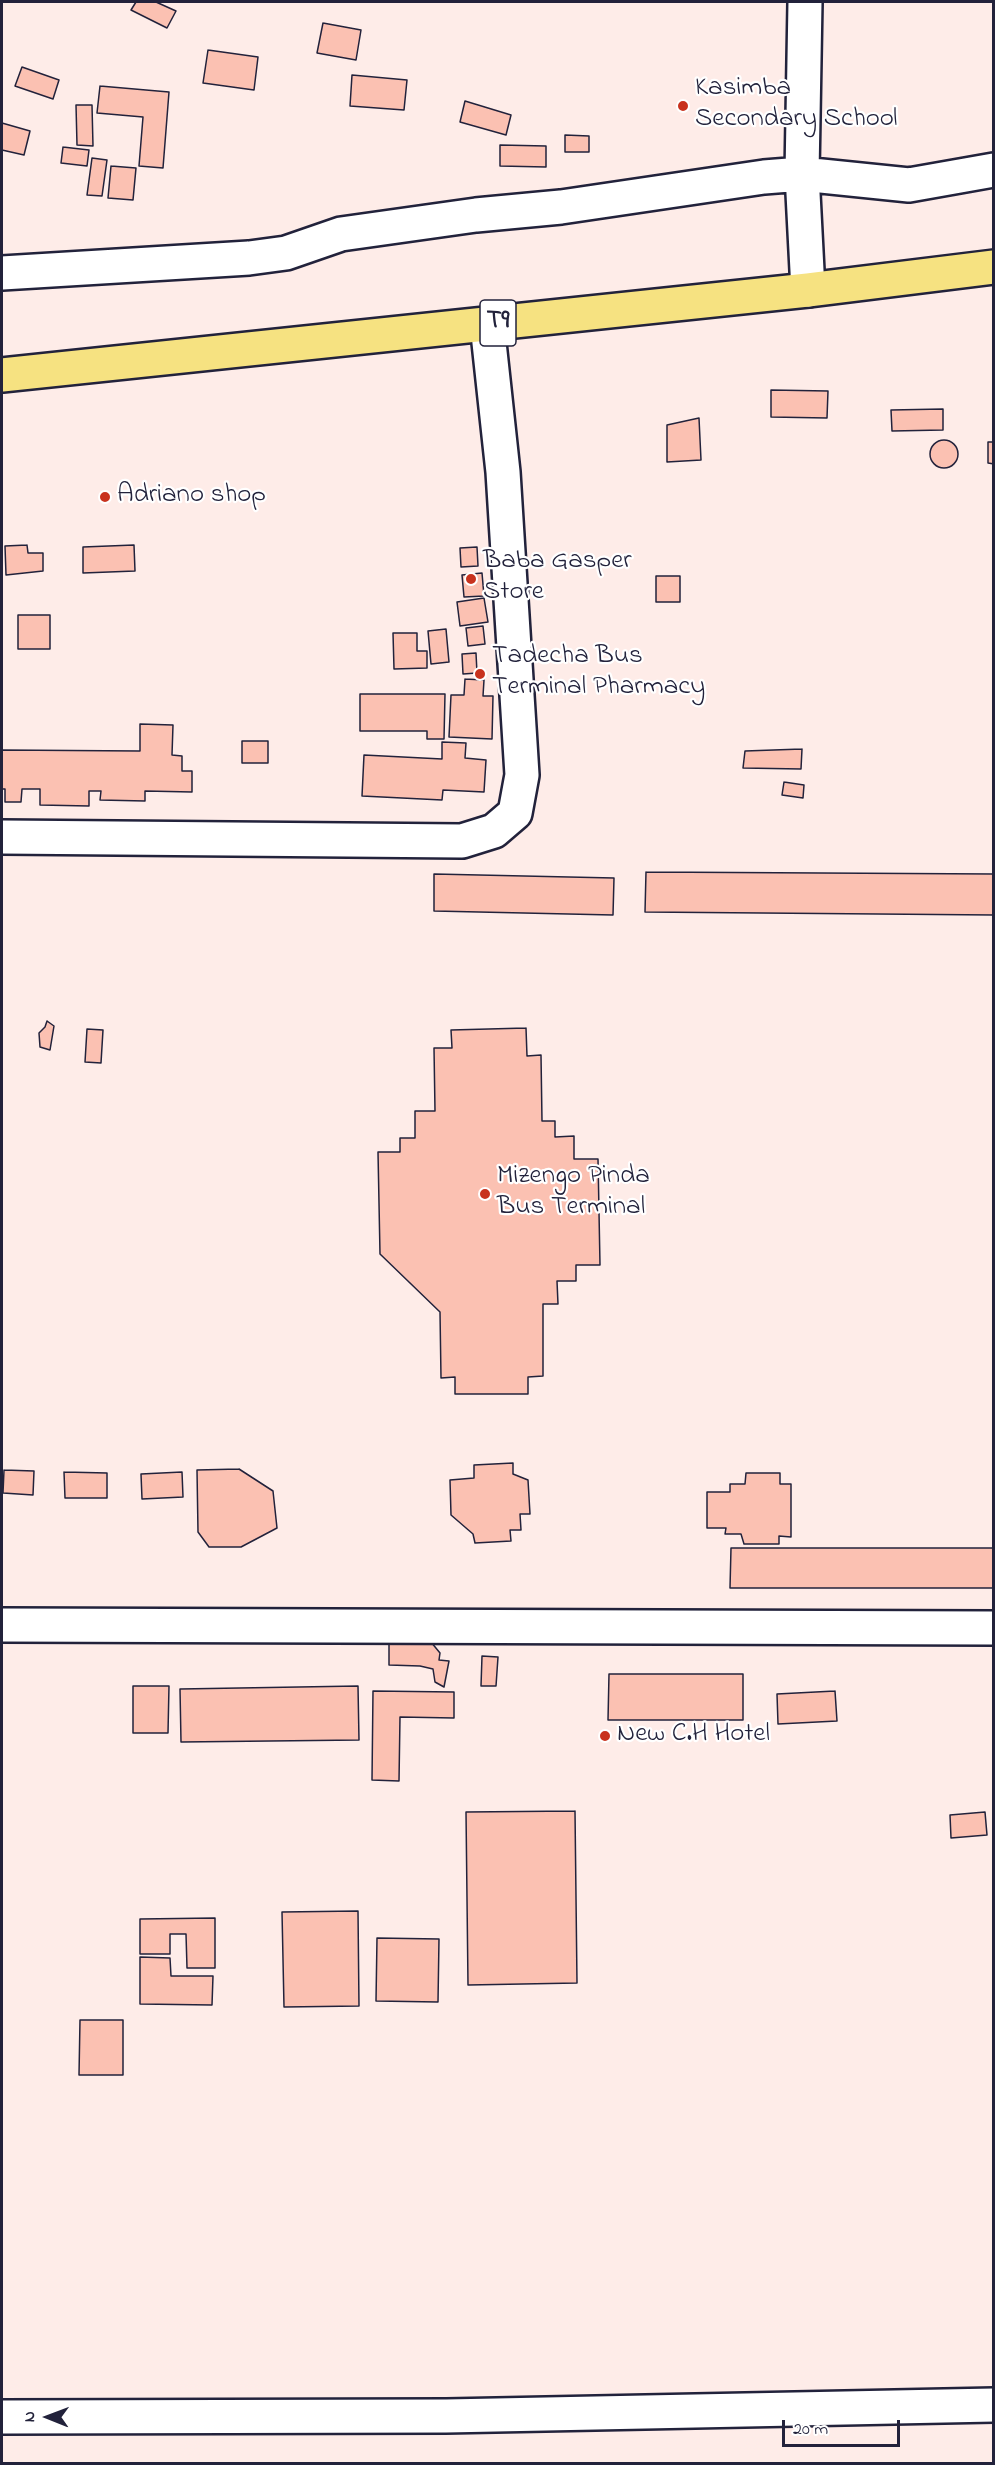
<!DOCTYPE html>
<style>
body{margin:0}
#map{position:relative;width:995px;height:2465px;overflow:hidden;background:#feece8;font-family:"Indie Flower",sans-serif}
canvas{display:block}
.frame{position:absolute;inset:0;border:3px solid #22223b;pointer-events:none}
.north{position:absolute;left:18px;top:2387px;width:60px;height:60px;-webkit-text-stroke:4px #fff;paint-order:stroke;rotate:271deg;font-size:16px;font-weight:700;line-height:24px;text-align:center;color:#22223b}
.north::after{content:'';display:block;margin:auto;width:21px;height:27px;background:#22223b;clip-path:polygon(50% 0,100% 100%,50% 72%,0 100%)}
.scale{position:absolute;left:782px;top:2420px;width:118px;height:27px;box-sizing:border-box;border:3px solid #22223b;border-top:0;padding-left:8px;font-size:18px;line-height:21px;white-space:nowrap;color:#22223b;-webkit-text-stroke:4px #fff;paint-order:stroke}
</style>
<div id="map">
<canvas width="995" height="2465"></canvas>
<div class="frame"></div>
<div class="north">N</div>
<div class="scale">20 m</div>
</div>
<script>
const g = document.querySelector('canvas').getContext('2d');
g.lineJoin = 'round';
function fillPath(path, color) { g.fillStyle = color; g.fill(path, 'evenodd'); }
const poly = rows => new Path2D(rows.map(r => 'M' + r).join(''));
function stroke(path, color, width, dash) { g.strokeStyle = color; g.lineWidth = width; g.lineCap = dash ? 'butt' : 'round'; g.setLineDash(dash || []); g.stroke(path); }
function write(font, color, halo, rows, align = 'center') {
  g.font = font + ' "Indie Flower",sans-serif'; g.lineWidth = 4.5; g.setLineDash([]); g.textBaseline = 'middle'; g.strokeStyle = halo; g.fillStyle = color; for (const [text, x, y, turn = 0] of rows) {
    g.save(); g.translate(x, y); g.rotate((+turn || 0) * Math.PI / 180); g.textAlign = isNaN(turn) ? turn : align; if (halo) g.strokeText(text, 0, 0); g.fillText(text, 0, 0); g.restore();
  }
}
const building = poly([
 [136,2,156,2,176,11,167,28,131,10,136,2],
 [323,23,361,30,356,60,317,53,323,23],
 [208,50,258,57,254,90,203,83,208,50],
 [22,67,59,80,53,99,15,86,22,67],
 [352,75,407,80,404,110,350,106,352,75],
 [100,86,169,92,163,168,139,166,143,117,97,113,100,86],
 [465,101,511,115,506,135,460,122,465,101],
 [76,105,92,105,93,146,77,145,76,105],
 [2,123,30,131,24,155,2,150,2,123],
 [565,135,589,136,589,152,565,152,565,135],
 [500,145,546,146,546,167,500,166,500,145],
 [63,147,89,150,87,166,61,163,63,147],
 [92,158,107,160,102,196,87,195,92,158],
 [111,166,136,168,133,200,108,198,111,166],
 [771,390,828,391,827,418,771,417,771,390],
 [943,409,943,430,892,431,891,410,943,409],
 [699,418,701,460,667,462,667,425,699,418],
 '930 454a14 14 0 1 1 28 0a14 14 0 1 1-28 0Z',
 [988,442,994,442,994,464,988,463,988,442],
 [27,545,28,553,43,553,43,571,6,575,5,546,27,545],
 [134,545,135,571,83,573,83,547,134,545],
 [477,547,478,566,461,567,460,548,477,547],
 [482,573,484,596,464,597,462,575,482,573],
 [656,576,680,576,680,602,656,602,656,576],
 [484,598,488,622,460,626,457,602,484,598],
 [18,615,50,615,50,649,18,649,18,615],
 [483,626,485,644,468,646,466,628,483,626],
 [446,629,449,662,431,664,428,631,446,629],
 [393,633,417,633,417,651,427,651,427,668,394,669,393,633],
 [476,653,477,673,463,674,462,654,476,653],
 [465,679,484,680,483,696,493,696,492,739,449,737,451,695,464,695,465,679],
 [360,694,445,694,444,739,427,739,427,731,360,731,360,694],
 [140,724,173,725,172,755,182,756,182,771,192,771,192,792,145,791,145,801,100,800,101,791,89,791,89,806,40,805,40,789,22,789,21,802,5,802,5,789,2,789,2,750,140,751,140,724],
 [242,741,268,741,268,763,242,763,242,741],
 [442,742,466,743,465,758,486,760,484,792,443,790,442,800,362,796,364,755,442,759,442,742],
 [802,749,801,769,743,768,745,751,802,749],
 [784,782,804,785,803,798,782,795,784,782],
 [646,872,994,874,994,915,645,912,646,872],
 [434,874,614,878,613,915,434,911,434,874],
 [47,1021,54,1026,50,1050,40,1047,39,1033,45,1027,47,1021],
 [526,1028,527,1056,541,1055,542,1121,555,1121,555,1137,574,1136,574,1159,598,1159,600,1265,576,1265,576,1281,557,1281,558,1304,543,1304,543,1376,528,1377,528,1394,455,1394,455,1377,441,1378,440,1312,380,1254,378,1152,400,1152,400,1138,415,1138,415,1111,435,1111,434,1048,452,1048,451,1030,526,1028],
 [87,1029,103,1030,101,1063,85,1062,87,1029],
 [513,1463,513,1474,528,1480,530,1514,520,1514,521,1530,510,1530,511,1541,475,1543,473,1534,451,1515,450,1480,474,1478,474,1465,513,1463],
 [239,1469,273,1491,277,1528,241,1547,209,1547,198,1532,197,1470,239,1469],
 [4,1470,34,1471,33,1495,3,1493,4,1470],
 [64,1472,107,1473,107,1498,65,1498,64,1472],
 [182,1472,183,1497,142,1499,141,1474,182,1472],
 [746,1473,780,1473,780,1484,791,1484,791,1537,779,1536,779,1544,744,1544,741,1534,725,1534,726,1528,707,1528,707,1492,730,1492,730,1484,745,1484,746,1473],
 [731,1548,994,1548,994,1588,730,1588,731,1548],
 [389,1642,431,1642,440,1653,439,1660,449,1661,444,1687,435,1682,433,1669,420,1666,389,1665,389,1642],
 [482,1656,498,1657,496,1686,481,1686,482,1656],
 [609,1674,743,1674,743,1720,608,1720,609,1674],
 [133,1686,169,1686,168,1733,133,1733,133,1686],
 [358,1686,359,1740,181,1742,180,1689,358,1686],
 [373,1691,454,1692,454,1718,400,1717,399,1781,372,1780,373,1691],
 [835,1691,837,1721,778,1724,777,1694,835,1691],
 [575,1811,577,1983,468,1985,466,1812,575,1811],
 [985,1812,987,1835,951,1838,950,1815,985,1812],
 [358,1911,359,2006,284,2007,282,1912,358,1911],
 [215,1918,215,1968,187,1968,186,1934,170,1934,170,1954,140,1954,140,1919,215,1918],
 [377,1938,439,1939,438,2002,376,2001,377,1938],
 [140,1957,170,1958,171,1976,213,1976,212,2005,140,2004,140,1957],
 [80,2020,123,2020,123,2075,79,2075,80,2020]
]);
const minor = poly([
 [805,2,802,174,808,290],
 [2,273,249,258,286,253,341,234,476,215,561,207,764,177,802,174,909,185,994,170],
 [2,837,462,841,494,831,515,813,522,775,503,472,487,324],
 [2,1625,994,1628],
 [2,2417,446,2416,994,2405]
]);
const highway = poly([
 [2,375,808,290,994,267]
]);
const markers = [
 [683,106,6,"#c8321e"],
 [105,497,6,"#c8321e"],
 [471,579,6,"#c8321e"],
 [480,674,6,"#c8321e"],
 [485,1194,6,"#c8321e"],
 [605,1736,6,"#c8321e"]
];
const shields = [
 [498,323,36]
];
const shieldNames = [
 ["T9",498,323]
];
const poiNames = [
 ["Kasimba",695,90],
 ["Secondary School",695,121],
 ["Adriano shop",117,497],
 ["Baba Gasper",483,563],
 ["Store",483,594],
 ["Tadecha Bus",492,658],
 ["Terminal Pharmacy",492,689],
 ["Mizengo Pinda",497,1178],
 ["Bus Terminal",497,1209],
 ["New C.H Hotel",617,1736]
];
fillPath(building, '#fbc1b2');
stroke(building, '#22223b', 1.5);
stroke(minor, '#22223b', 38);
stroke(highway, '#22223b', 38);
stroke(minor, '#fff', 33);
stroke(highway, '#f6e281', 33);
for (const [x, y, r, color] of markers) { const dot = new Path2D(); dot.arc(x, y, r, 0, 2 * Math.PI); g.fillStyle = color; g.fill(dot); stroke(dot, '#fff', 2); }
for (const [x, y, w] of shields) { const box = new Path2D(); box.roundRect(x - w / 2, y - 23, w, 46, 4.5); g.fillStyle = '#fff'; g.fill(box); stroke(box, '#22223b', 1.5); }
write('bold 26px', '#22223b', null, shieldNames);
write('27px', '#22223b', '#fff', poiNames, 'left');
</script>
